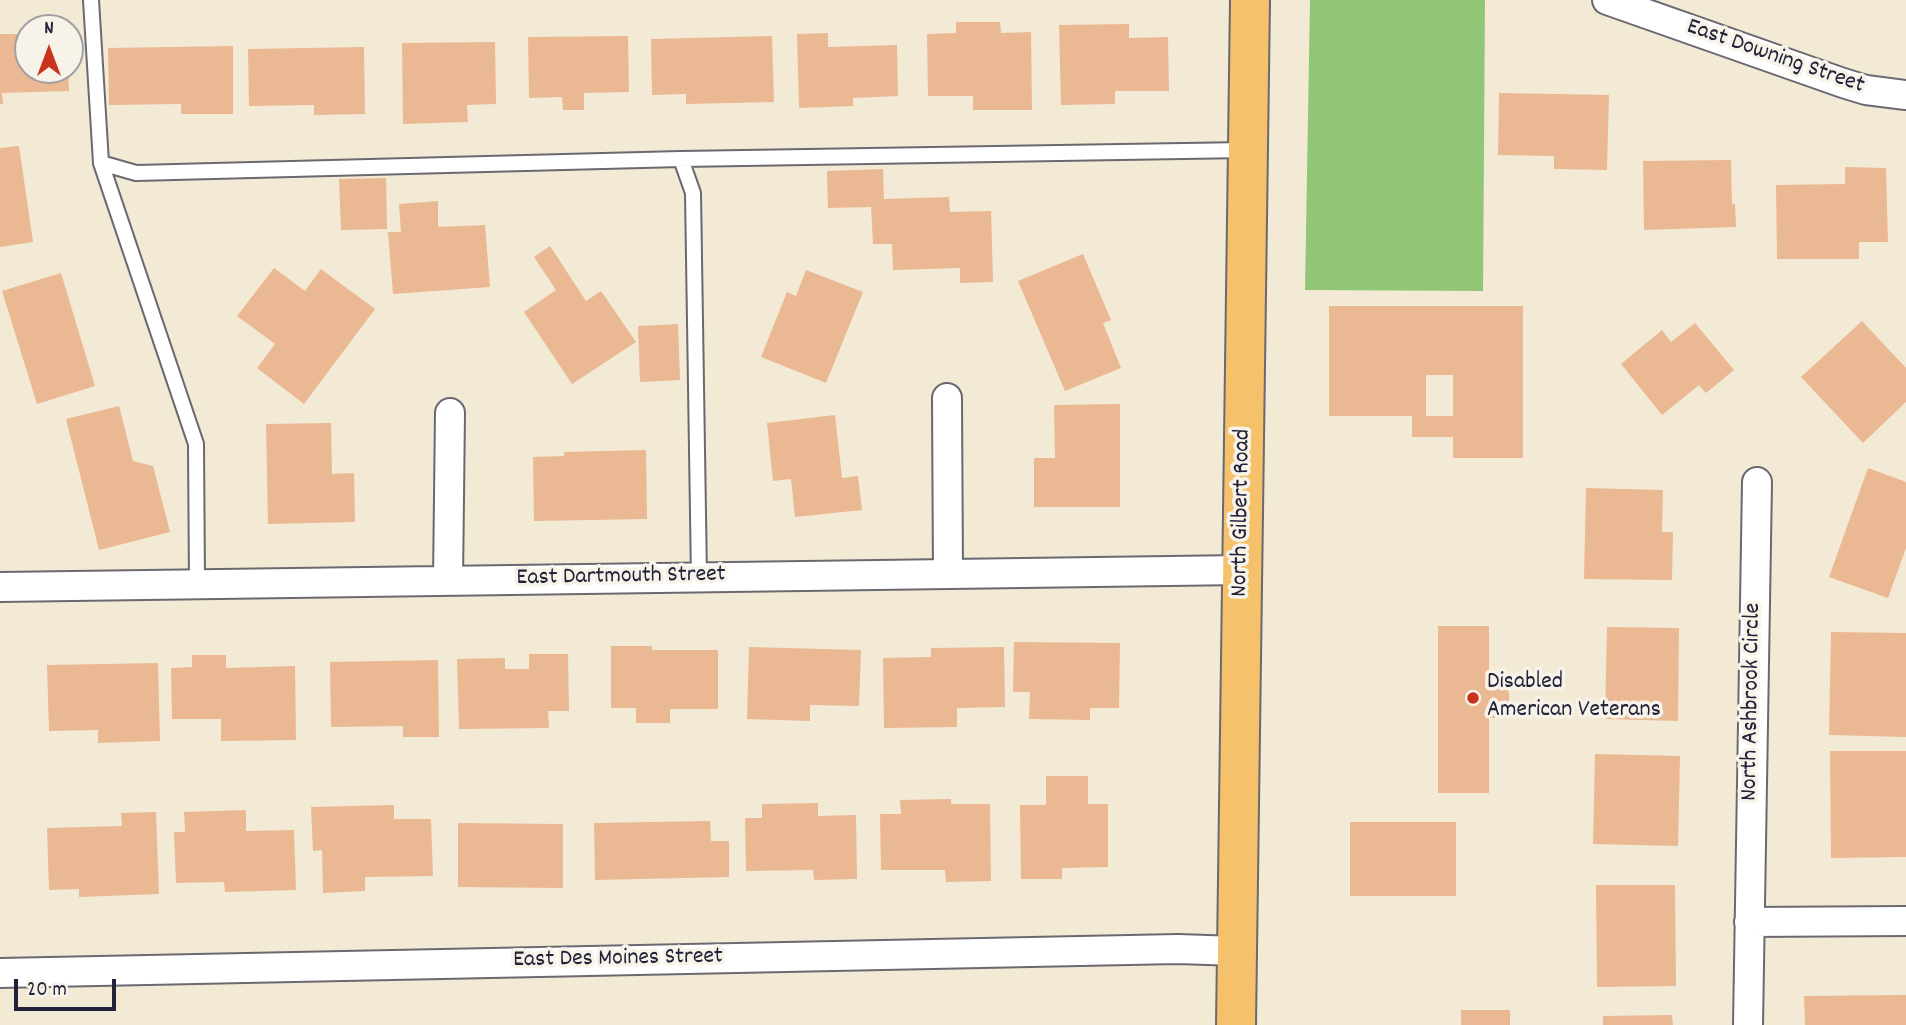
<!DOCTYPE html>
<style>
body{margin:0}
#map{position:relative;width:1906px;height:1025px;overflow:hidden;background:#f2ead4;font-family:Dekko,sans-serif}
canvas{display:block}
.north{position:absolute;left:14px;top:14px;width:70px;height:70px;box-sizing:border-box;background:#f7f3e8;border:2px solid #a29fa3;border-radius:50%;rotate:0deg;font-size:19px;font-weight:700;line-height:28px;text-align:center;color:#22223b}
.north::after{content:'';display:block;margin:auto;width:24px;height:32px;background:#c8321e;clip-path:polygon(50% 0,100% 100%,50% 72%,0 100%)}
.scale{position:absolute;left:14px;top:979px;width:102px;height:32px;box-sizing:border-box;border:4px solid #22223b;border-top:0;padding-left:9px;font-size:21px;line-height:24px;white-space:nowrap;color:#22223b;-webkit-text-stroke:5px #f7f3e8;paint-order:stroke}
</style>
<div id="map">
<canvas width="1906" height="1025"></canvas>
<div class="north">N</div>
<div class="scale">20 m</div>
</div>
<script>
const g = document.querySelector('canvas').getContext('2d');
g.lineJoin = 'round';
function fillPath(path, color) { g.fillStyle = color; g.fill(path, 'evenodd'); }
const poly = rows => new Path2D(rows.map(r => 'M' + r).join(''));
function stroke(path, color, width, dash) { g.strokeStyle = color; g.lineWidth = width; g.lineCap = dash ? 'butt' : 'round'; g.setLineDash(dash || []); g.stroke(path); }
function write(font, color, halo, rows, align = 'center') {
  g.font = font + ' Dekko,sans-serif'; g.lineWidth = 7; g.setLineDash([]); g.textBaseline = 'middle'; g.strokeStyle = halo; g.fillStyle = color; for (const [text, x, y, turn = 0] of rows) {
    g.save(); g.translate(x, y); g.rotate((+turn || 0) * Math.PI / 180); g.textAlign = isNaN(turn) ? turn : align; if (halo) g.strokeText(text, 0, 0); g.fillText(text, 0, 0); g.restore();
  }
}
const green = poly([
 [1310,0,1485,0,1483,291,1305,290]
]);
const building = poly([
 [956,22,1000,22,1001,33,1031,32,1032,110,973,110,973,96,928,96,927,34,956,33],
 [1129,24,1129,38,1168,37,1169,91,1115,91,1115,104,1061,105,1059,25],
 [828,33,828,47,897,45,898,96,853,98,853,106,799,108,797,34],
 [0,34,28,34,28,70,68,70,69,91,2,93,3,104,0,104],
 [628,36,629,92,584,93,584,110,563,110,562,97,529,98,528,37],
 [772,36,774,102,686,104,686,94,652,95,651,39],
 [495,42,496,104,467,105,468,122,403,124,402,43],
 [233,46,233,114,181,114,181,104,109,105,108,48],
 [364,47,365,114,314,115,314,105,249,106,248,49],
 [1499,93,1609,95,1607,170,1554,169,1554,156,1498,155],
 [19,146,33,242,0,247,0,148],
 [1731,160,1732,204,1735,204,1736,227,1644,230,1643,161],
 [1845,167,1886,168,1888,242,1859,242,1859,259,1777,259,1776,185,1845,184],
 [883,169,884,199,949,197,950,212,991,211,993,282,960,283,960,268,893,270,892,244,873,244,871,207,828,208,827,171],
 [386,178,387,229,341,230,339,179],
 [438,201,438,227,485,225,490,287,393,294,388,232,401,232,399,204],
 [550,246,586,301,601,291,636,342,572,384,524,312,556,290,534,257],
 [1083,254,1111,320,1103,323,1121,368,1065,391,1018,281],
 [274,268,305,291,321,269,375,309,304,404,257,368,275,344,237,316],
 [806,270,863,292,826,383,761,357,787,292,796,296],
 [61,273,95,386,37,404,2,291],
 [1329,306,1523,306,1523,458,1453,458,1453,437,1412,437,1412,416,1329,416],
 [1426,375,1453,375,1453,416,1426,416],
 [1862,321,1906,368,1906,402,1863,443,1801,377],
 [1695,323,1734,370,1706,393,1699,385,1662,415,1621,364,1662,330,1671,342],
 [678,324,680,380,640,382,638,326],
 [1120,404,1120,507,1034,507,1034,458,1055,458,1054,405],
 [119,406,133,461,153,466,170,532,99,550,66,419],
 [835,415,842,478,858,476,862,510,795,517,791,479,773,481,767,423],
 [331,423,332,474,354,473,355,522,268,524,266,424],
 [646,450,647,519,534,521,533,457,564,456,564,452],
 [1868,468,1906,482,1906,548,1888,598,1829,577],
 [1586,488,1663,490,1662,532,1673,532,1672,580,1584,579],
 [1438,626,1489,626,1489,677,1509,677,1509,718,1489,718,1489,793,1438,793],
 [1607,627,1679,628,1678,721,1605,719],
 [1831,632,1906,633,1906,737,1829,735],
 [1014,642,1120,643,1119,708,1090,708,1090,720,1029,719,1030,692,1013,692],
 [611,646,652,646,652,650,718,650,718,709,670,709,670,723,636,723,636,708,611,708],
 [749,647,861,650,859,706,810,705,810,721,747,719],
 [1004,647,1005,707,957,708,957,727,884,728,883,658,931,657,931,648],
 [529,654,568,654,569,711,548,711,549,728,459,729,457,659,505,658,505,669,529,669],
 [192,655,226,655,226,668,295,666,296,740,221,741,221,719,172,719,171,668,192,667],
 [438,660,439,737,403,737,403,726,331,727,330,662],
 [158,663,160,741,98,743,98,730,49,731,47,665],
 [1830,751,1906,751,1906,857,1831,858],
 [1595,754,1680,756,1678,846,1593,844],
 [1046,776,1088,776,1088,804,1108,804,1108,867,1062,868,1062,879,1021,879,1020,805,1046,805],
 [951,799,951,804,990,804,991,881,946,882,945,870,881,870,880,814,901,814,900,800],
 [818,803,818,816,856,815,857,879,814,880,813,870,746,871,745,818,762,818,762,804],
 [394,805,394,819,431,819,433,876,365,877,365,891,323,893,322,850,313,851,311,807],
 [246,810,246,831,294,830,296,890,225,892,224,882,176,883,174,832,185,832,184,812],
 [156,812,159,894,79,897,79,889,49,890,47,828,122,826,121,813],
 [710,821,711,841,729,841,729,877,595,880,594,823],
 [1350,822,1456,822,1456,896,1350,896],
 [458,823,563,824,563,888,458,887],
 [1596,885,1675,885,1676,986,1597,987],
 [1906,995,1906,1025,1805,1025,1804,996],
 [1461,1010,1510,1010,1510,1025,1461,1025],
 [1672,1015,1673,1025,1603,1025,1603,1016]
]);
const lane = poly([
 [91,0,101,163,136,173,681,159,693,193,699,578],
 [681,159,1247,150],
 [101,163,196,444,197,584]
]);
const street = poly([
 [1607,0,1843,83,1866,90,1906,95],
 [947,398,948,574],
 [448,580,450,413],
 [0,587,1242,570],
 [1749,922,1906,921],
 [0,973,1178,949,1237,951],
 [1748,1025,1757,482]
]);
const primary = poly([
 [1236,1025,1250,0]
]);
const markers = [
 [1473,698,7,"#c8321e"]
];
const streetNames = [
 ["East Downing Street",1775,58,19],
 ["North Gilbert Road",1243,513,-89],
 ["East Dartmouth Street",621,578,-1],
 ["North Ashbrook Circle",1753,702,-89],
 ["East Des Moines Street",618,960,-1]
];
const poiNames = [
 ["Disabled",1487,684],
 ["American Veterans",1487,712]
];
fillPath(green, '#91c677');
fillPath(building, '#ebb894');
stroke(lane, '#6b6871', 18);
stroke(street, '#6b6871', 32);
stroke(primary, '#6b6871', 42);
stroke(lane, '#fff', 14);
stroke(street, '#fff', 28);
stroke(primary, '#f5c16b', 38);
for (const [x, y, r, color] of markers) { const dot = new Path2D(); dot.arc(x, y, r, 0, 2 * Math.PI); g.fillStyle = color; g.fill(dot); stroke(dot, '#f7f3e8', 2.5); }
write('24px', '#22223b', '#f7f3e8', streetNames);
write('24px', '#22223b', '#f7f3e8', poiNames, 'left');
</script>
